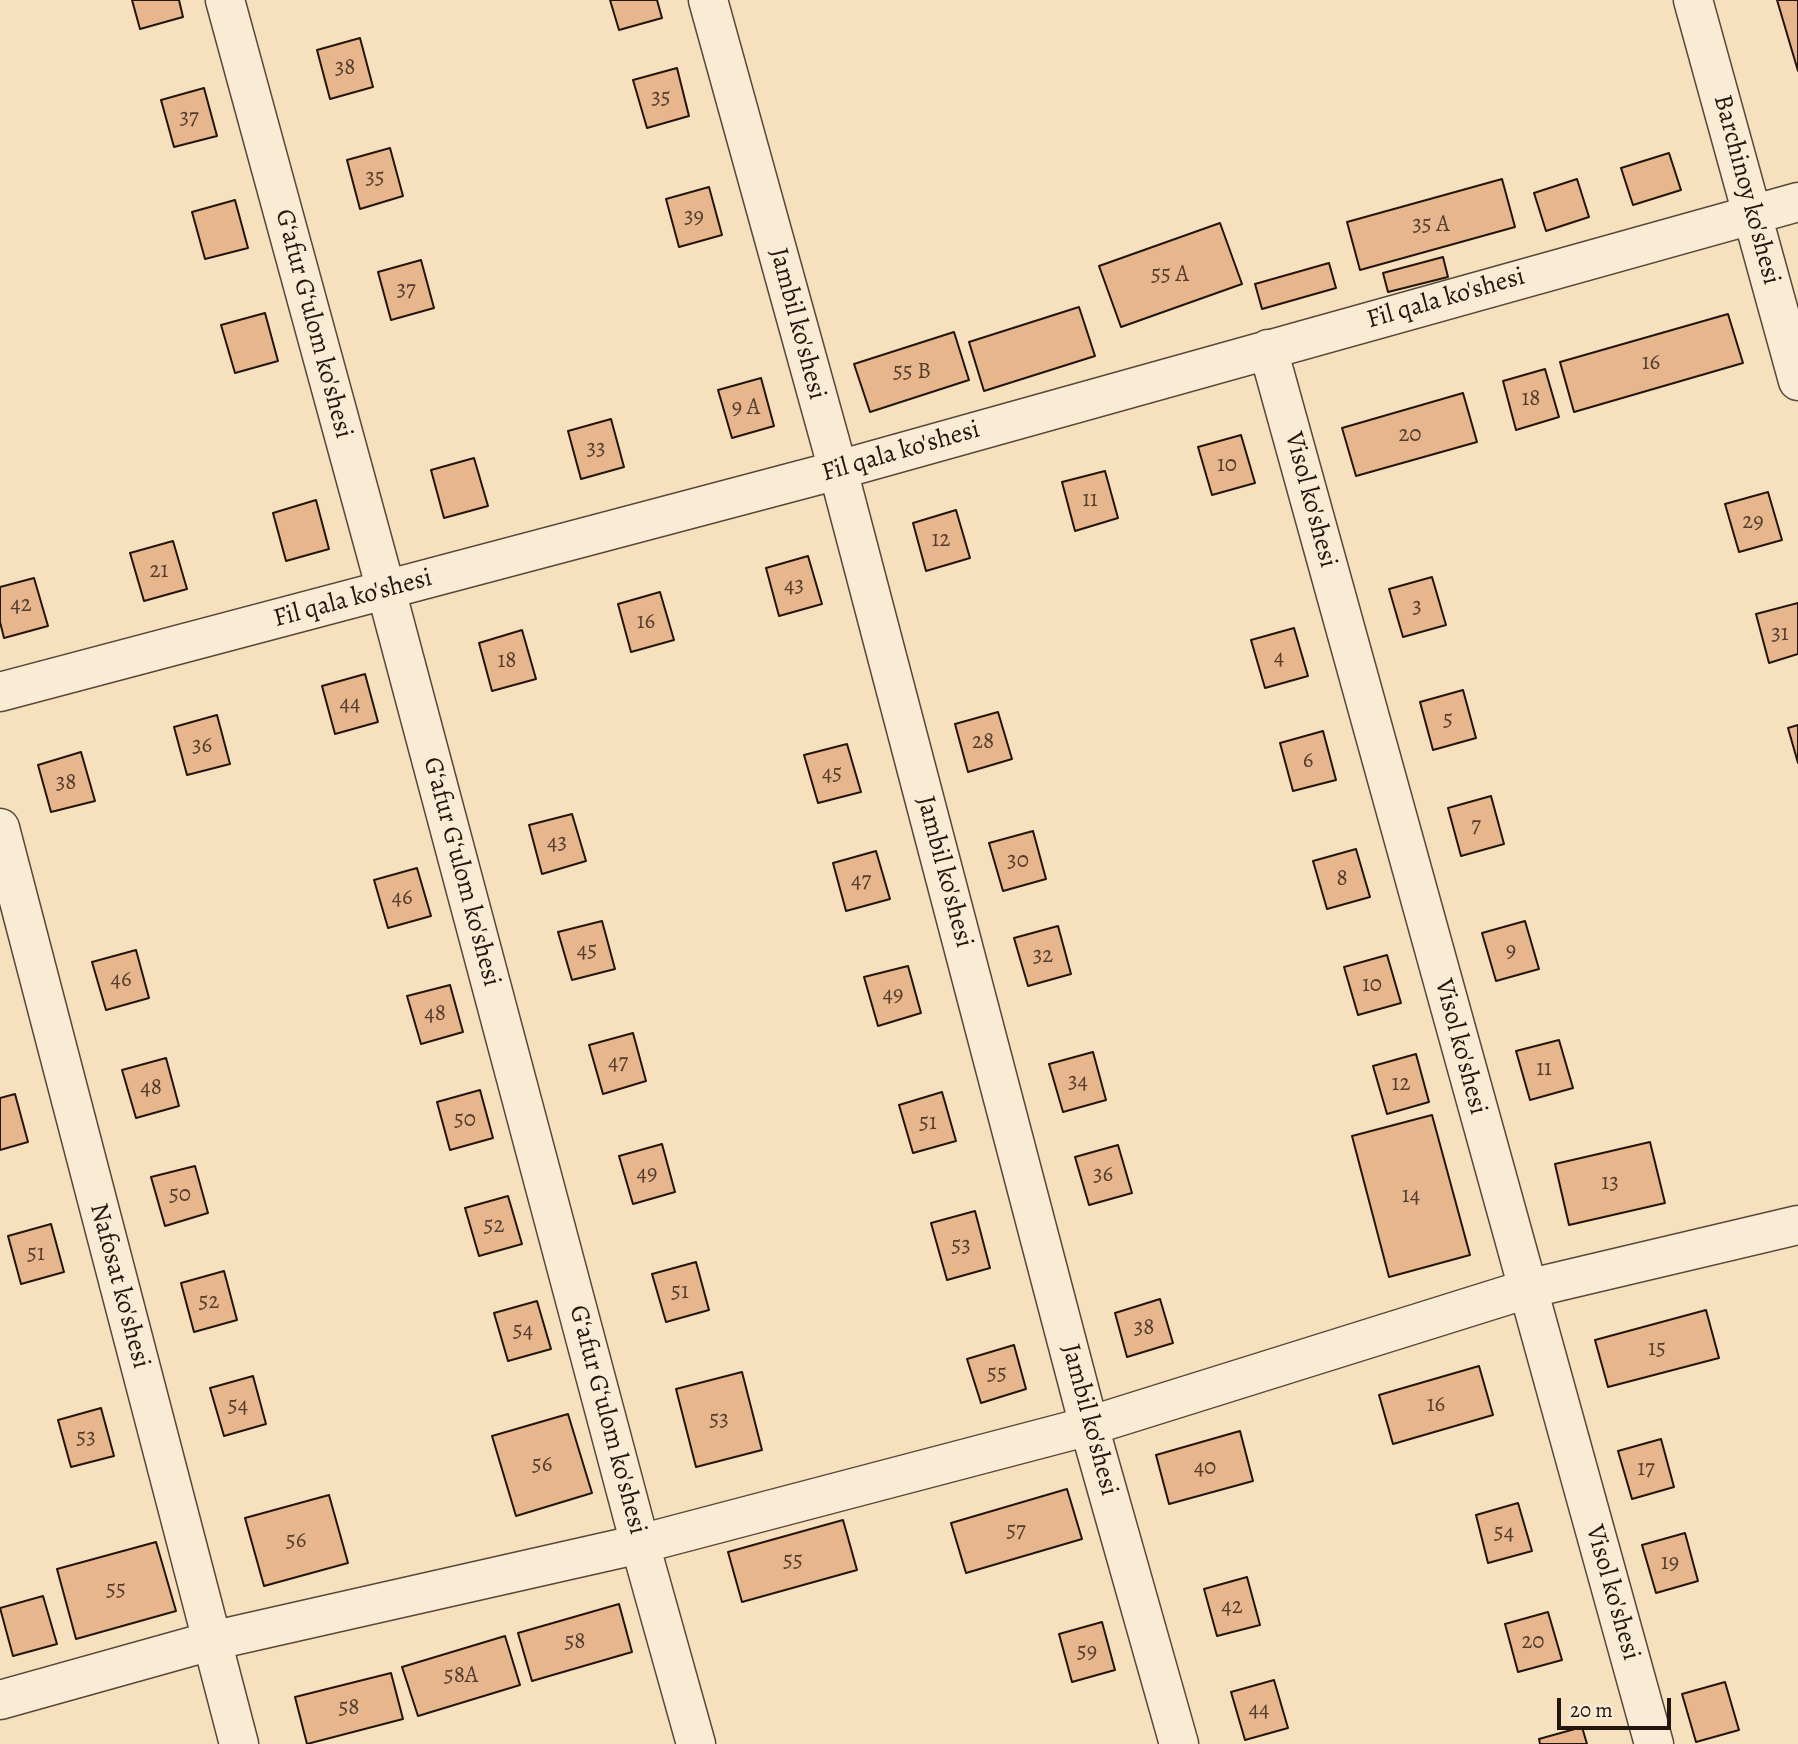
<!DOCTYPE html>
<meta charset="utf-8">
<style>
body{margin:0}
#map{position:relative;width:1798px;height:1744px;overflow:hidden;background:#f6e0bd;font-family:Alegreya,serif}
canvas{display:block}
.scale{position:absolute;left:1557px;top:1698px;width:114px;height:32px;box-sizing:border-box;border:4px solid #22150d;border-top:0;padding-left:9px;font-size:21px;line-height:24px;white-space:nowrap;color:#22150d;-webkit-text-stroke:5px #f9ebd4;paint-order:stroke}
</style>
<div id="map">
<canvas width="1798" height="1744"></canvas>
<div class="scale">20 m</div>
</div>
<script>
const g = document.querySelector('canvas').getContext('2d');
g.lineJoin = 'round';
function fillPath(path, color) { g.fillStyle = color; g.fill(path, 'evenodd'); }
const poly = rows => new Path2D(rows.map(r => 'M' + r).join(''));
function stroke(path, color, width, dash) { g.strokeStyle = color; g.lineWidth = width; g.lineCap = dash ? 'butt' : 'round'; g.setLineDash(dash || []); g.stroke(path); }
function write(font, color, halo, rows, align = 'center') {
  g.font = font + ' Alegreya,serif'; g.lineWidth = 5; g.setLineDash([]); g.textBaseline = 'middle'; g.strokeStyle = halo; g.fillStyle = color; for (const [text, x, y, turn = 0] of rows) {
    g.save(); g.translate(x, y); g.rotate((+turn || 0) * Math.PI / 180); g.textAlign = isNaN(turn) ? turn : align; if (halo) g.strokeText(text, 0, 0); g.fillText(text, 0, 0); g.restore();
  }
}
const building = poly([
 [132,0,179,0,183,17,140,29,132,0],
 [610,0,657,0,662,18,619,30,610,0],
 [1777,0,1798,0,1798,71,1777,0],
 [360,38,373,87,330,99,317,50,360,38],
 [677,68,689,116,647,128,633,80,677,68],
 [204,88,217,136,174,147,161,100,204,88],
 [390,148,403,196,360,209,347,160,390,148],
 [1669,153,1681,190,1633,205,1621,168,1669,153],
 [1502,179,1515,227,1360,270,1347,222,1502,179],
 [1577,179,1589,217,1546,231,1534,193,1577,179],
 [709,187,722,235,679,247,666,199,709,187],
 [235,200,248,248,205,259,192,212,235,200],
 [1220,223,1242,284,1121,327,1099,266,1220,223],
 [1443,257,1448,277,1388,292,1383,273,1443,257],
 [421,260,434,308,391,320,378,272,421,260],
 [1329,263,1336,288,1262,309,1255,284,1329,263],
 [1079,307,1095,356,984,391,969,342,1079,307],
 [265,313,278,361,235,373,221,325,265,313],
 [1728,314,1743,363,1574,412,1560,362,1728,314],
 [954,332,969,380,870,412,854,364,954,332],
 [1545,369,1559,417,1516,430,1503,381,1545,369],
 [761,378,774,426,732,438,718,390,761,378],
 [1463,393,1477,442,1356,476,1342,428,1463,393],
 [611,419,624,467,581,479,568,431,611,419],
 [1241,435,1255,483,1212,495,1198,447,1241,435],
 [474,458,488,506,444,518,431,470,474,458],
 [1105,471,1118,518,1075,531,1062,482,1105,471],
 [1768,492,1782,540,1739,552,1725,504,1768,492],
 [316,500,329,549,286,561,273,513,316,500],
 [956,510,970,558,926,571,913,523,956,510],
 [173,541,187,589,144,601,130,553,173,541],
 [808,556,822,604,779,616,766,568,808,556],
 [1432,577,1446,625,1403,637,1389,589,1432,577],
 [34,578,48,626,4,638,0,622,0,587,34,578],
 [660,592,674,640,631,652,618,604,660,592],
 [1798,603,1798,654,1769,663,1756,614,1798,603],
 [1294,628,1308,676,1265,688,1251,640,1294,628],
 [522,630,536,679,492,691,479,643,522,630],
 [365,674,378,722,335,734,322,686,365,674],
 [1463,690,1476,738,1433,750,1420,702,1463,690],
 [998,712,1012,759,968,772,955,724,998,712],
 [217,715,230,764,187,775,174,727,217,715],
 [1798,725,1798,763,1788,728,1798,725],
 [1323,731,1336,780,1293,791,1280,743,1323,731],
 [847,744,861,792,818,803,804,755,847,744],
 [81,752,95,801,51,812,38,765,81,752],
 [1491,796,1504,844,1461,856,1448,808,1491,796],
 [572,814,586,861,542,874,529,825,572,814],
 [1033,831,1046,879,1003,891,989,843,1033,831],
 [1356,849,1370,897,1327,909,1313,861,1356,849],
 [876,851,890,899,846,911,833,863,876,851],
 [417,868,431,916,388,928,374,880,417,868],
 [602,921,615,969,572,980,558,932,602,921],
 [1525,921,1539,969,1496,981,1482,933,1525,921],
 [1058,926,1071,974,1028,986,1014,938,1058,926],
 [136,950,149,998,106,1010,92,962,136,950],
 [1387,955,1401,1003,1358,1015,1344,967,1387,955],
 [908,966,921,1013,878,1026,864,977,908,966],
 [450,985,463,1032,421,1044,407,996,450,985],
 [633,1033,646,1081,603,1094,589,1045,633,1033],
 [1559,1040,1573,1088,1530,1100,1516,1051,1559,1040],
 [1093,1052,1106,1100,1063,1112,1049,1064,1093,1052],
 [1416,1054,1429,1102,1387,1114,1373,1066,1416,1054],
 [166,1058,179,1106,136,1118,122,1070,166,1058],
 [480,1090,493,1138,450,1150,437,1102,480,1090],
 [942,1092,956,1141,913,1153,899,1105,942,1092],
 [15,1094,28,1142,0,1150,0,1098,15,1094],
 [1432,1115,1470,1255,1389,1277,1352,1136,1432,1115],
 [1650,1142,1665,1203,1569,1225,1555,1164,1650,1142],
 [662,1144,675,1192,633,1204,619,1156,662,1144],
 [1118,1145,1132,1193,1089,1205,1075,1157,1118,1145],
 [195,1166,208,1213,165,1226,151,1177,195,1166],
 [508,1196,522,1244,479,1256,465,1208,508,1196],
 [975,1211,990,1268,947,1280,931,1223,975,1211],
 [51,1224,64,1272,21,1284,8,1236,51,1224],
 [696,1262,709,1310,666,1322,652,1274,696,1262],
 [224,1271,237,1320,194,1332,181,1283,224,1271],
 [1160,1299,1173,1343,1127,1357,1115,1313,1160,1299],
 [537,1301,551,1349,508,1361,494,1313,537,1301],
 [1706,1310,1719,1358,1608,1387,1595,1340,1706,1310],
 [1014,1345,1026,1389,981,1403,967,1359,1014,1345],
 [1479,1366,1493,1415,1393,1444,1379,1395,1479,1366],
 [742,1372,762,1450,696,1467,676,1389,742,1372],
 [253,1376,266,1424,224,1436,210,1388,253,1376],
 [101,1408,114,1456,71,1467,58,1420,101,1408],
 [568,1414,592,1493,516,1516,492,1436,568,1414],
 [1240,1431,1253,1481,1169,1504,1156,1455,1240,1431],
 [1661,1439,1674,1487,1632,1499,1618,1451,1661,1439],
 [1067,1489,1082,1539,966,1573,951,1523,1067,1489],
 [329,1495,348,1563,264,1586,245,1518,329,1495],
 [1518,1503,1532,1551,1488,1563,1476,1515,1518,1503],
 [843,1520,857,1570,742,1602,728,1552,843,1520],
 [1685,1533,1698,1581,1656,1593,1642,1545,1685,1533],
 [156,1542,176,1611,76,1639,57,1569,156,1542],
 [1247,1577,1260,1625,1217,1636,1204,1589,1247,1577],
 [43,1596,57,1644,13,1656,0,1608,43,1596],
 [619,1604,632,1652,532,1681,518,1633,619,1604],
 [1548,1612,1562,1660,1518,1672,1505,1624,1548,1612],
 [1102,1622,1115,1670,1072,1682,1059,1634,1102,1622],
 [505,1636,520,1685,418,1716,402,1667,505,1636],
 [391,1673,403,1719,307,1744,295,1697,391,1673],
 [1274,1680,1288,1728,1245,1740,1231,1692,1274,1680],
 [1725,1682,1739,1730,1696,1742,1682,1694,1725,1682],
 [1582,1727,1587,1744,1540,1744,1539,1739,1582,1727]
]);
const minor = poly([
 [225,0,386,590,640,1544,696,1744],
 [708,0,838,470,1089,1426,1179,1744],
 [1693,0,1798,381],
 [1268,349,1654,1744],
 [0,692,838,470,1798,202],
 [0,828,239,1744],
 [0,1700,211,1641,640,1544,1089,1426,1527,1289,1798,1225]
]);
const numberNames = [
 ["38",345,68],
 ["35",661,98],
 ["37",189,118],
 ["35",375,178],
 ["39",694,217],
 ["35 A",1431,225],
 ["55 A",1170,275],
 ["37",406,290],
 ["16",1651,363],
 ["55 B",912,372],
 ["18",1531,399],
 ["9 A",746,408],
 ["20",1410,435],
 ["33",596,449],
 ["10",1227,465],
 ["11",1090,500],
 ["29",1753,522],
 ["12",941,540],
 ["21",159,571],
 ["43",794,586],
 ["42",21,605],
 ["3",1417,607],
 ["16",646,622],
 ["31",1780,634],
 ["4",1279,658],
 ["18",507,661],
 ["44",350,704],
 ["5",1448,720],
 ["28",983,742],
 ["36",202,746],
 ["6",1308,761],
 ["45",832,774],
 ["38",66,783],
 ["7",1476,826],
 ["43",557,843],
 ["30",1018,861],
 ["8",1342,879],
 ["47",861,881],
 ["46",402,898],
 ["45",587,951],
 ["9",1511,951],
 ["32",1043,956],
 ["46",121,980],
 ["10",1372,985],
 ["49",893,995],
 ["48",435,1014],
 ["47",618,1063],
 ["11",1544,1069],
 ["34",1078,1082],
 ["12",1401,1084],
 ["48",151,1088],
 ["50",465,1120],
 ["51",928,1123],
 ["49",647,1174],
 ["36",1103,1175],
 ["13",1610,1183],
 ["50",180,1195],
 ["14",1411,1196],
 ["52",494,1226],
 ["53",961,1246],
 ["51",36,1254],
 ["51",680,1292],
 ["52",209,1302],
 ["38",1144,1328],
 ["54",523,1331],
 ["15",1657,1349],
 ["55",997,1374],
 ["16",1436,1405],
 ["54",238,1406],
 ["53",719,1420],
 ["53",86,1438],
 ["56",542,1465],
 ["40",1205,1468],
 ["17",1646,1469],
 ["57",1016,1531],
 ["54",1504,1533],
 ["56",296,1541],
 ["55",793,1561],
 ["19",1670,1563],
 ["55",116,1590],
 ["42",1232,1607],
 ["58",575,1642],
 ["20",1533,1642],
 ["59",1087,1652],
 ["58A",461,1676],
 ["58",349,1708],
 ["44",1259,1710]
];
const streetNames = [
 ["Barchinoy ko'shesi",1746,190,75],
 ["Fil qala ko'shesi",1446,299,-16],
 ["Gʻafur Gʻulom ko'shesi",313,324,75],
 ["Jambil ko'shesi",797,324,75],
 ["Fil qala ko'shesi",901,452,-16],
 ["Visol ko'shesi",1310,500,75],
 ["Fil qala ko'shesi",353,599,-15],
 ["Gʻafur Gʻulom ko'shesi",461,872,75],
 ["Jambil ko'shesi",944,872,75],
 ["Visol ko'shesi",1460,1047,75],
 ["Nafosat ko'shesi",119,1286,75],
 ["Gʻafur Gʻulom ko'shesi",607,1420,75],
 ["Jambil ko'shesi",1089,1420,75],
 ["Visol ko'shesi",1612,1593,74]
];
fillPath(building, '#e7b68d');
stroke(building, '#22150d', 2);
stroke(minor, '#574839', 41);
stroke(minor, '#f9ebd4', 38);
write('23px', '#533d2d', null, numberNames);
write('26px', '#22150d', '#f9ebd4', streetNames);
</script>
